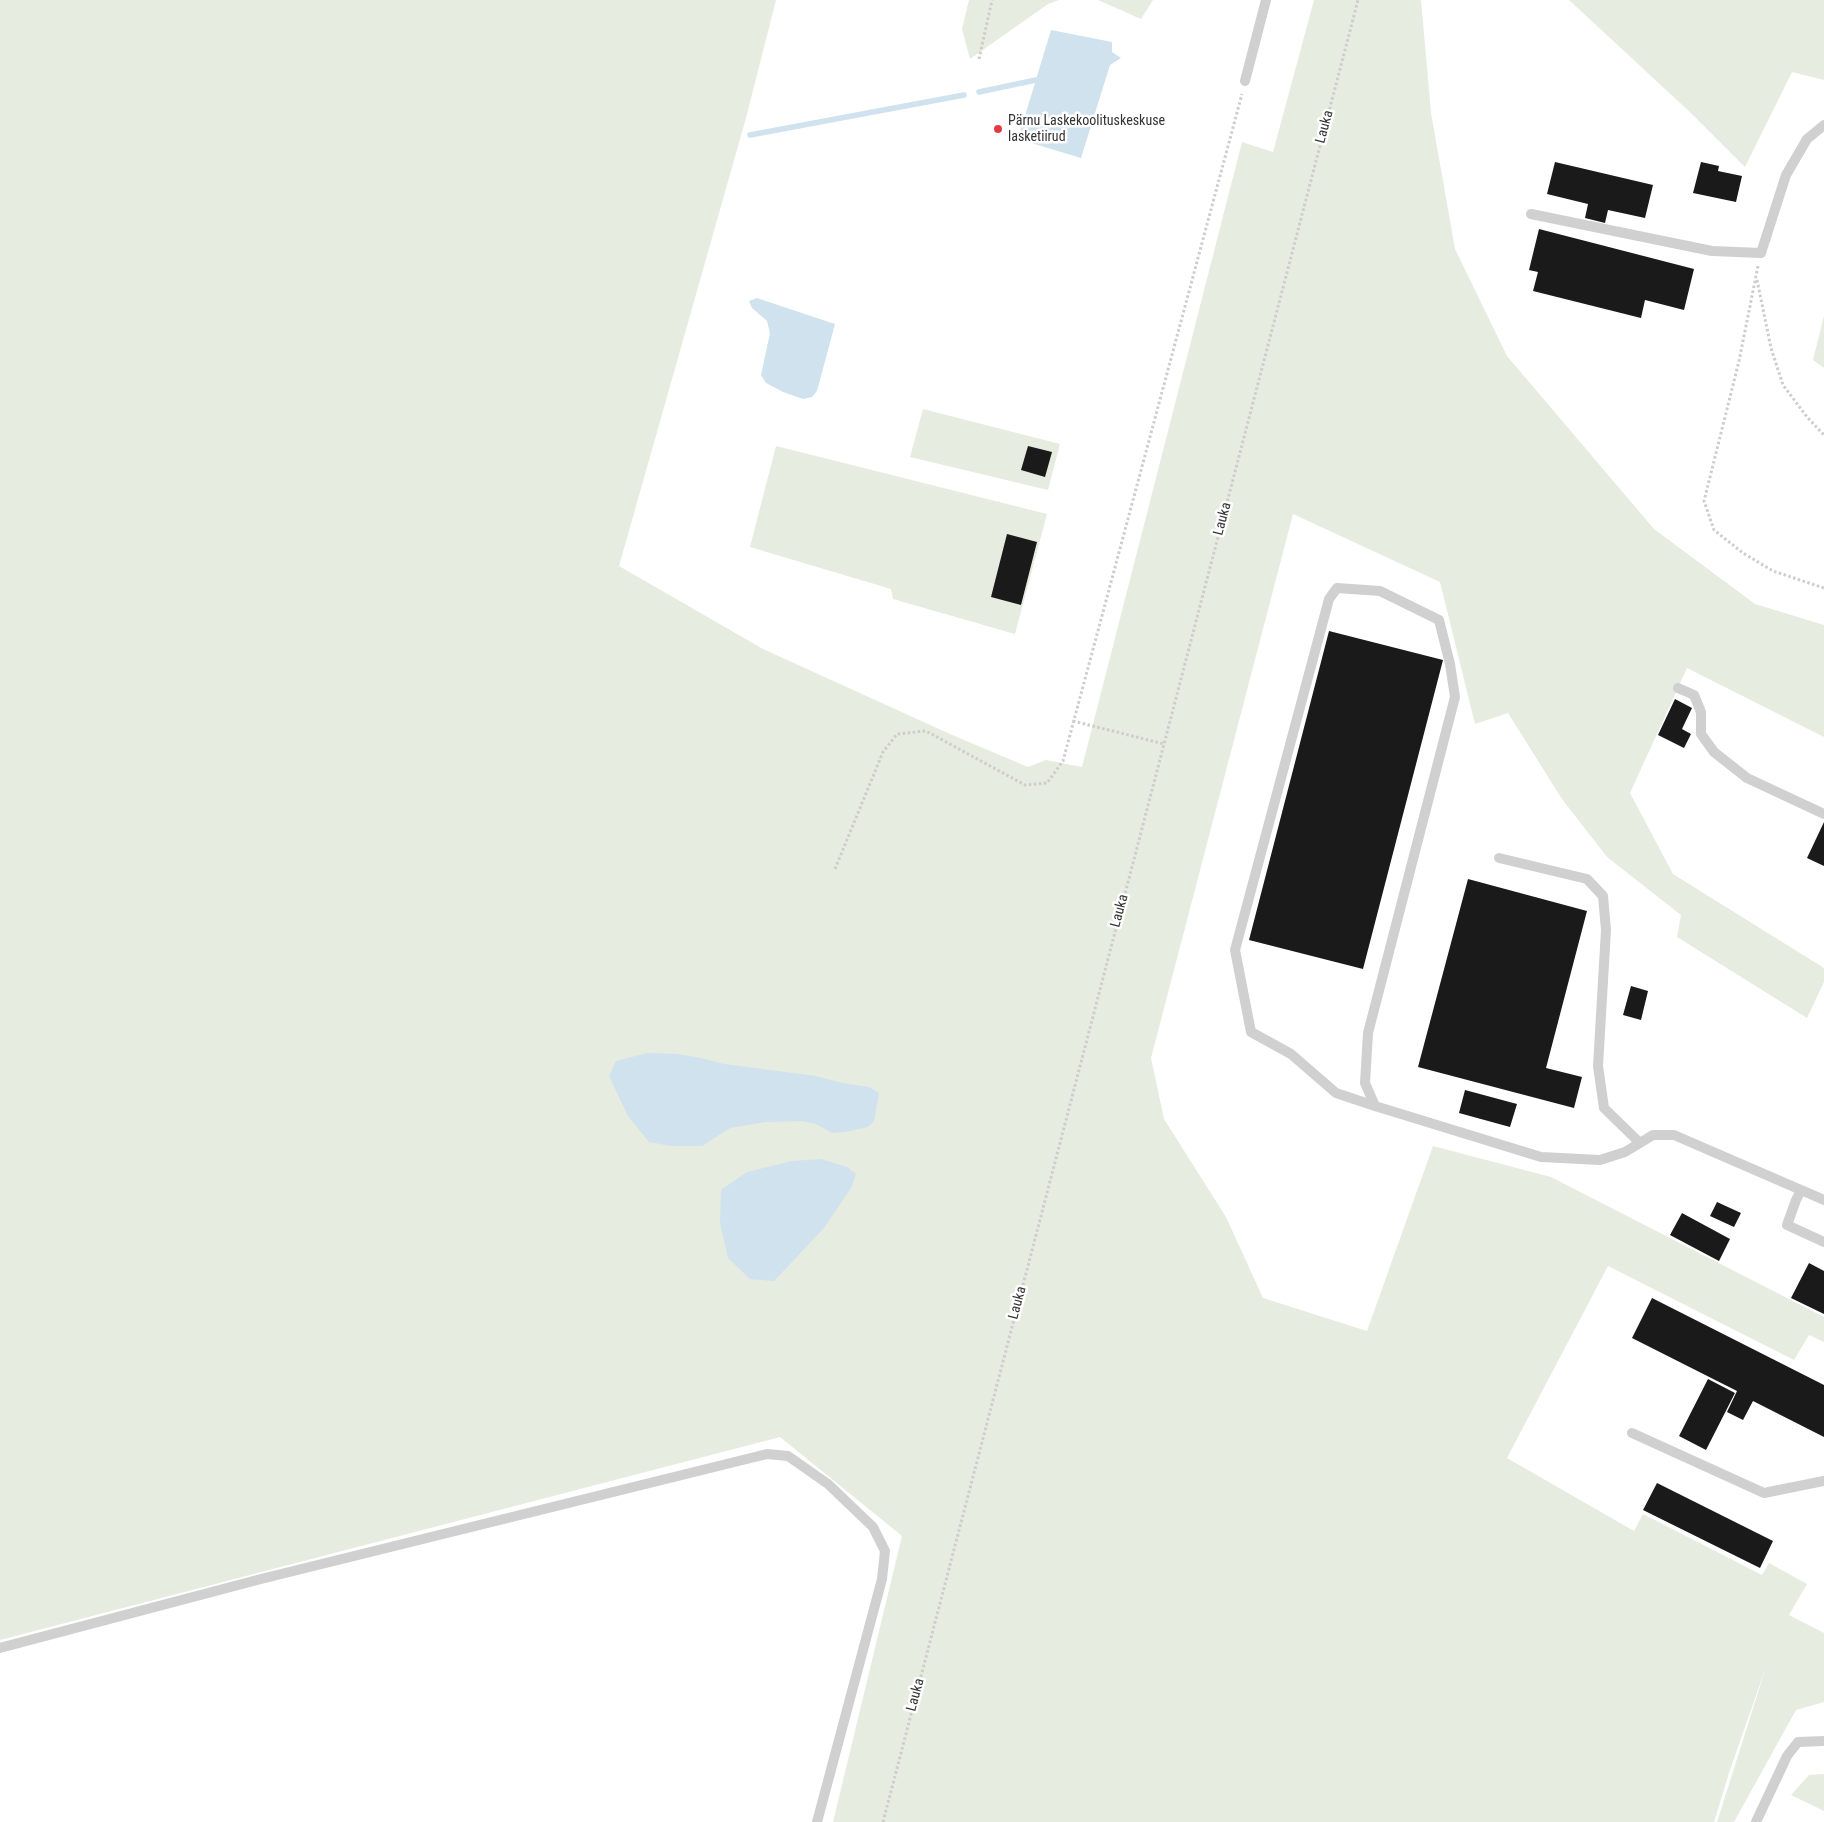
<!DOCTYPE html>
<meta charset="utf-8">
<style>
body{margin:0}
canvas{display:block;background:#fff}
</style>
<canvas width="1824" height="1822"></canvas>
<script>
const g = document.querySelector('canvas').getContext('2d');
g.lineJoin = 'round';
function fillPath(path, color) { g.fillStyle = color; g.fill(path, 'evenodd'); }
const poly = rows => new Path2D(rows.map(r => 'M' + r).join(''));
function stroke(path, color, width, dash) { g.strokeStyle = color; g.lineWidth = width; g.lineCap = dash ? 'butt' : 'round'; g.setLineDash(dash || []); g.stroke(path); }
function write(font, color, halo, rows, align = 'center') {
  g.font = font + ' "Roboto Condensed",sans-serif'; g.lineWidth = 5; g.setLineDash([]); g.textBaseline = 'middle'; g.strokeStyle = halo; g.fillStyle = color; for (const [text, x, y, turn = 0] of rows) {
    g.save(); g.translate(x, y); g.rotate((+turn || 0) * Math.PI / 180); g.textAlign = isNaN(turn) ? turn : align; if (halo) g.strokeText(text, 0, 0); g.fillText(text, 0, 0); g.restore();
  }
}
const green = poly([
 [0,0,776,0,746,118,619,566,763,649,950,734,1028,767,1046,760,1082,767,1242,142,1273,152,1314,0,1421,0,1431,113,1455,249,1507,356,1654,529,1755,604,1824,625,1824,737,1687,668,1630,793,1673,874,1824,968,1824,982,1807,1018,1677,937,1681,915,1607,857,1562,799,1508,713,1475,724,1440,582,1293,514,1151,1058,1164,1119,1226,1217,1263,1298,1367,1331,1433,1146,1551,1177,1824,1317,1824,1342,1809,1335,1794,1360,1608,1266,1507,1458,1634,1531,1643,1514,1762,1575,1769,1563,1807,1584,1789,1615,1824,1633,1824,1702,1796,1710,1734,1822,1717,1822,1767,1664,1730,1770,1714,1822,833,1822,902,1536,780,1437,0,1640],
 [969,0,1059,0,1048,4,970,59,962,29],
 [1098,0,1153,0,1141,19],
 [1569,0,1824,0,1824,80,1792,72,1745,167,1692,114],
 [1824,316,1824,368,1813,360],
 [923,409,1060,444,1048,490,910,457],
 [776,446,1047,514,1015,634,893,599,891,589,750,547],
 [1824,1774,1824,1811,1791,1795,1809,1775]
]);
const water = poly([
 [1051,30,1112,42,1112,52,1121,58,1110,65,1081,158,1018,139],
 [757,298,835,324,817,391,812,397,803,399,783,392,766,383,761,375,770,333,767,321,752,308,749,301],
 [647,1053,677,1054,701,1058,724,1064,816,1076,842,1083,869,1087,879,1093,874,1121,868,1127,845,1132,832,1133,816,1124,801,1121,766,1122,730,1128,702,1146,671,1146,649,1142,628,1116,609,1076,616,1061],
 [821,1159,847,1167,856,1174,851,1188,824,1228,774,1281,750,1279,728,1258,720,1223,721,1190,747,1172,792,1161]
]);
const stream = poly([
 [979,92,1036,80],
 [750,135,964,95]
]);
const building = poly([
 [1555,162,1653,185,1645,218,1608,210,1605,223,1585,218,1588,204,1547,194],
 [1701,162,1719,166,1718,171,1742,176,1736,202,1693,193],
 [1539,229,1694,269,1684,310,1645,300,1641,318,1533,291,1538,272,1529,270],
 [1028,446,1052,452,1045,477,1021,470],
 [1007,534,1037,542,1021,605,991,597],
 [1329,631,1443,660,1363,969,1249,940],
 [1675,699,1692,708,1682,729,1691,734,1684,748,1658,735],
 [1824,822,1824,866,1807,858],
 [1468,879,1587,911,1546,1068,1582,1077,1574,1108,1418,1067],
 [1631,986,1648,991,1641,1020,1623,1015],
 [1465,1090,1517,1104,1510,1127,1459,1113],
 [1717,1202,1741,1213,1734,1227,1710,1216],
 [1682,1213,1730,1239,1719,1261,1670,1235],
 [1809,1263,1824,1271,1824,1314,1791,1298],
 [1652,1298,1824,1385,1824,1437,1753,1401,1743,1420,1727,1412,1737,1391,1632,1338],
 [1708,1379,1735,1393,1706,1450,1679,1436],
 [1657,1483,1773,1541,1760,1568,1643,1510]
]);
const path = poly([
 [979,59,992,0],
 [1758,266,1739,361,1704,501,1714,530,1743,553,1773,571,1824,588],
 [1757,280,1771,348,1783,385,1807,417,1824,435],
 [1073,721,1164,744],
 [835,869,883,752,897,734,926,731,1025,785,1047,783,1063,761,1242,94],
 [883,1822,1358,0]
]);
const lane = poly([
 [1245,81,1266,0],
 [1531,214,1712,251,1761,253,1786,175,1807,139,1824,125],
 [1678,688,1694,695,1701,712,1701,734,1714,752,1747,778,1824,814],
 [1499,858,1587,879,1603,896,1606,930,1598,1066,1604,1108,1640,1143],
 [1375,1106,1365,1083,1368,1033,1455,697,1450,664,1439,620,1380,591,1337,588,1329,599,1235,950,1251,1032,1291,1054,1336,1093,1375,1106,1541,1157,1600,1160,1625,1152,1653,1135,1674,1135,1824,1200],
 [1801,1190,1796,1200,1787,1225,1824,1242],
 [1632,1433,1764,1493,1824,1481],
 [0,1648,261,1579,767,1454,788,1456,828,1484,873,1527,885,1551,882,1579,817,1822],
 [1756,1822,1787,1756,1798,1742,1824,1741]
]);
const markers = [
 [998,129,5,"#e63946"]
];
const poiNames = [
 ["Pärnu Laskekoolituskeskuse",1008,121],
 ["lasketiirud",1008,137]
];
const streetNames = [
 ["Lauka",1325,127,-75],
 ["Lauka",1223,519,-75],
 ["Lauka",1120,911,-75],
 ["Lauka",1018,1303,-75],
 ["Lauka",916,1695,-75]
];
fillPath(green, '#e6ecdf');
fillPath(water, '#cfe2ee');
stroke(stream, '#cfe2ee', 5.5);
fillPath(building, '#1a1a1a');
stroke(path, '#cdcdcd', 3, [2.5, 2.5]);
stroke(lane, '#d0d0d0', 10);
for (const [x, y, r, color] of markers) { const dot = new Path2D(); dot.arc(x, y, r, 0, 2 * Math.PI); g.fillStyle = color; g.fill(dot); stroke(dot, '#fff', 2); }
write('14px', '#333', '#fff', poiNames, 'left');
write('14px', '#333', '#fff', streetNames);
</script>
